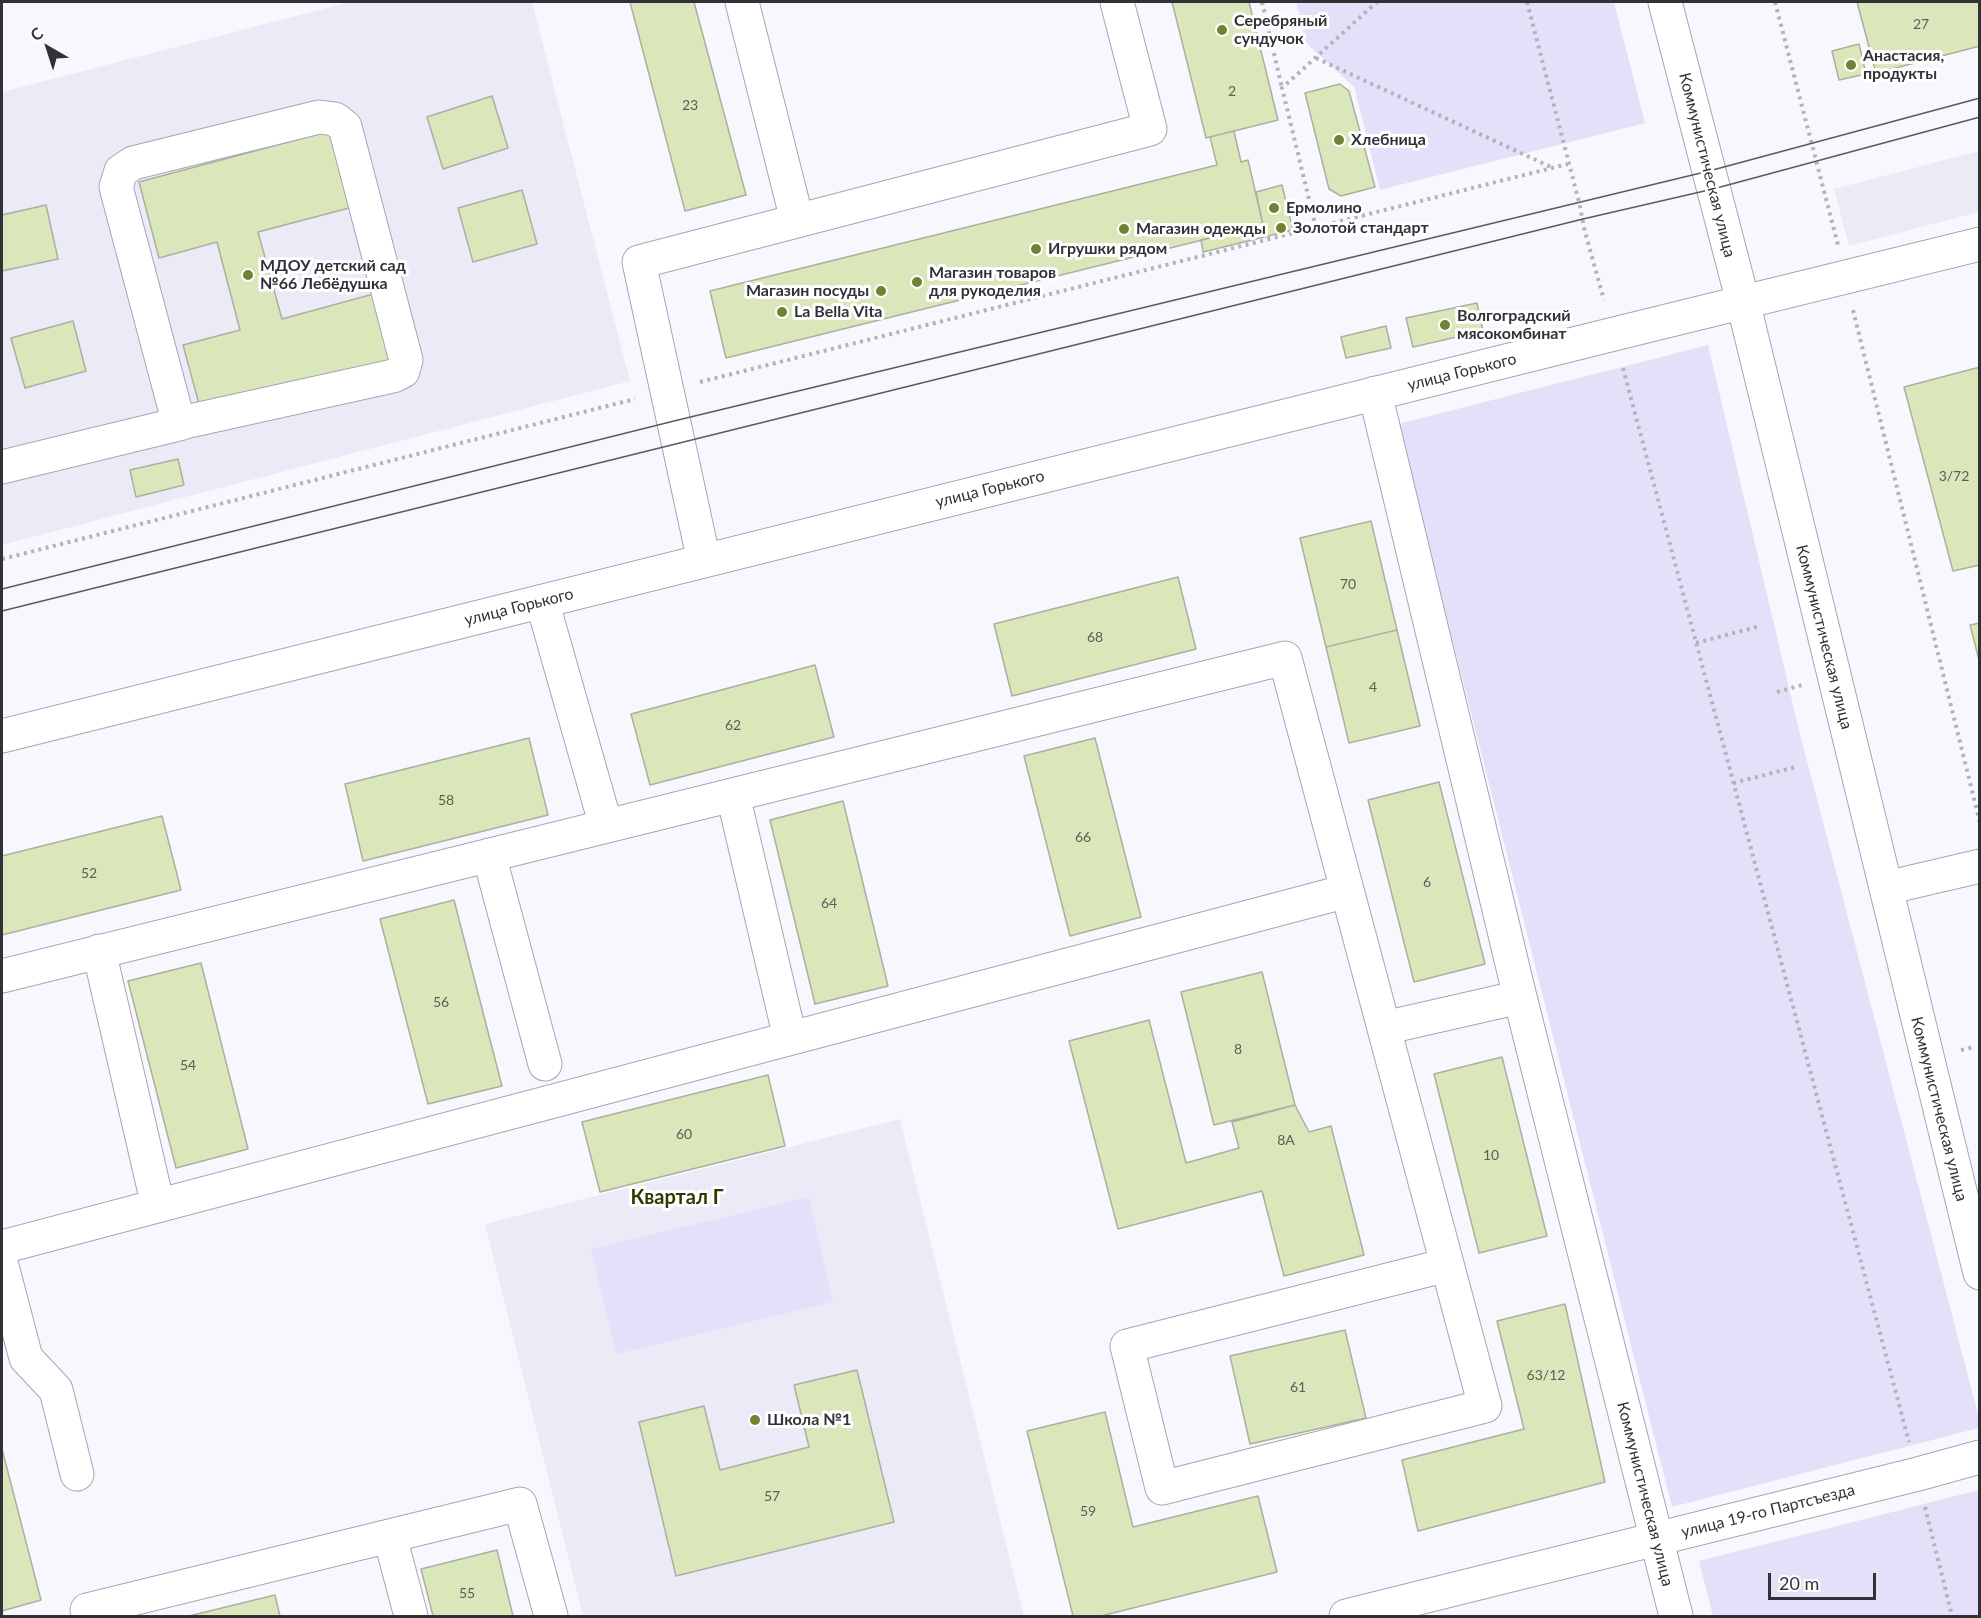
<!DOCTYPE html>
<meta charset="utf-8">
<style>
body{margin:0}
#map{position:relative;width:1981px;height:1618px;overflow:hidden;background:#f9f7fe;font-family:Lato,sans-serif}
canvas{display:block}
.frame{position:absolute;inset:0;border:3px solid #323137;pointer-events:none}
.north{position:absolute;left:18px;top:18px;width:60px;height:60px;-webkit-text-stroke:4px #fff;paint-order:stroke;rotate:321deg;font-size:16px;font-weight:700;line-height:24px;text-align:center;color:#323137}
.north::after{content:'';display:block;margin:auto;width:21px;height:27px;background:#323137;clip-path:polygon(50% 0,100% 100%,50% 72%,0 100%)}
.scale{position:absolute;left:1768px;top:1573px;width:108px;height:27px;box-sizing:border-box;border:3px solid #323137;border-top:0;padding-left:8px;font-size:18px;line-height:21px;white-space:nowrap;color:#323137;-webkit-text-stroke:4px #fff;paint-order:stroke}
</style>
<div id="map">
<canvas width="1981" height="1618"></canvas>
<div class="frame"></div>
<div class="north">С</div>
<div class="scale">20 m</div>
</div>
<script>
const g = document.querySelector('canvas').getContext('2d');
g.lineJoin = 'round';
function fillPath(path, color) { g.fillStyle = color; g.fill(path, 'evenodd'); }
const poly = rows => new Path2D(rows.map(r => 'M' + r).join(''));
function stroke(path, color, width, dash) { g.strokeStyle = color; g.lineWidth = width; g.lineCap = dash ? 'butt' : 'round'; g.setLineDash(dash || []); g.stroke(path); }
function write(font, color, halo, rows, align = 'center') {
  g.font = font + ' Lato,sans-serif'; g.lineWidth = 6; g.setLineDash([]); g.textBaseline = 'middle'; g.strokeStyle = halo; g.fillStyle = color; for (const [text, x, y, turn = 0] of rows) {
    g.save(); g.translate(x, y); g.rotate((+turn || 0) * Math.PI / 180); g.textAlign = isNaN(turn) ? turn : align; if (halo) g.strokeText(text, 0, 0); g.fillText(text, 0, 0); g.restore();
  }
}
const built = poly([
 [350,2,532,2,630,381,2,545,2,92],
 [1979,151,1979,212,1849,246,1834,189],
 [900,1119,1024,1616,583,1616,485,1224]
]);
const green = poly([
 [1296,2,1614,2,1645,123,1380,190,1354,87,1306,43],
 [1708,345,1799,730,1979,1418,1979,1428,1672,1507,1398,424],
 [809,1197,833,1302,616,1354,591,1249],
 [1979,1490,1979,1616,1713,1616,1699,1561]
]);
const building = poly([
 [630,2,694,2,746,195,685,211,630,2],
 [1172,2,1249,2,1278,120,1206,138,1172,2],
 [1857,2,1980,2,1980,46,1876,73,1857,2],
 [1859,44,1866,74,1839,80,1832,51,1859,44],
 [1340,84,1349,91,1375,187,1341,196,1329,189,1305,93,1340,84],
 [492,96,508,148,443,169,427,117,492,96],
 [333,130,353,207,258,232,282,319,377,293,396,364,202,415,183,345,240,330,217,242,159,258,139,182,333,130],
 [1234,131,1241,162,1248,160,1263,225,726,358,710,291,1217,165,1210,137,1234,131],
 [1282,185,1293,230,1203,252,1201,240,1263,225,1256,192,1282,185],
 [522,190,537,244,473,262,458,208,522,190],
 [46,205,58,259,2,271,2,215,46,205],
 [1477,303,1483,331,1413,347,1406,318,1477,303],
 [73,321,86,371,25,388,11,338,73,321],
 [1386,326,1391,348,1346,358,1341,337,1386,326],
 [1980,367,1980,565,1953,571,1904,387,1980,367],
 [178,459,184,485,136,497,130,470,178,459],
 [1371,521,1397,630,1326,647,1300,538,1371,521],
 [1178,577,1196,649,1012,696,994,624,1178,577],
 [1980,623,1980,664,1970,625,1980,623],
 [1397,630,1420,726,1349,743,1326,647,1397,630],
 [815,665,834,737,650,785,631,714,815,665],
 [529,738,548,815,363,861,345,784,529,738],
 [1095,738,1141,917,1070,936,1024,756,1095,738],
 [1439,782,1485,964,1414,982,1368,800,1439,782],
 [843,801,888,986,815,1004,770,820,843,801],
 [162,816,181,890,2,935,2,856,162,816],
 [454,900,502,1086,428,1104,380,919,454,900],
 [201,963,248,1149,176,1168,128,981,201,963],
 [1262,972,1295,1105,1214,1125,1181,992,1262,972],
 [1149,1020,1186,1163,1239,1148,1232,1122,1295,1105,1309,1132,1331,1126,1364,1255,1284,1276,1262,1191,1118,1229,1069,1041,1149,1020],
 [1502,1057,1547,1236,1479,1253,1434,1074,1502,1057],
 [768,1075,785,1146,600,1192,582,1122,768,1075],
 [1565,1304,1605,1482,1418,1531,1402,1460,1524,1429,1497,1321,1565,1304],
 [1345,1330,1366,1418,1250,1444,1230,1356,1345,1330],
 [857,1370,894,1522,676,1576,639,1422,704,1406,720,1470,809,1447,794,1385,857,1370],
 [1105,1412,1133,1527,1258,1496,1277,1572,1101,1616,1073,1616,1027,1431,1105,1412],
 [2,1449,41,1600,2,1611,2,1449],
 [497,1550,513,1616,433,1616,421,1569,497,1550],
 [275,1595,280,1616,189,1616,275,1595]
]);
const path = poly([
 [1262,2,1282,88],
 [1527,2,1579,202,1585,232,1604,300],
 [1775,2,1838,245],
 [1316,58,1553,168],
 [1316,228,1282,88,1377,2],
 [1853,310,1980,823],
 [1623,368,1909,1442],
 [700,382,1568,164],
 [2,559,635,399],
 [1696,643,1760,626],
 [1777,692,1802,685],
 [1733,783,1796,767],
 [1961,1050,1974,1047],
 [1925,1507,1952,1616]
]);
const minor = poly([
 [742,2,797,220],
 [1665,2,1743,302,1980,1273],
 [1375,393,1520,997,1676,1616],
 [2,467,179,424,185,422,393,376,403,371,406,360,345,127,335,119,319,117,133,163,121,171,116,187,179,424],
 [704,561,639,262,1150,129,1117,2],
 [542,601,606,826],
 [2,736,1614,334,1980,244],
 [733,795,790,1038],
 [489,855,545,1064],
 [1886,888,1980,866],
 [99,951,158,1206],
 [2,976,1285,658,1485,1406,1162,1488,1127,1346,1447,1265],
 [1384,1028,1520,997],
 [2,1247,1347,891],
 [2,1266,26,1358,56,1390,77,1474],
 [390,1537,411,1616],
 [89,1616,87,1610,520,1504,551,1616],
 [1346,1616,1918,1474,1980,1457]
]);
const tram = poly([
 [2,589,674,421,1709,171,1980,98],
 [2,611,1583,219,1713,189,1980,117]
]);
const markers = [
 [1222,30,6,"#6f8333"],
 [1851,65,6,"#6f8333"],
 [1339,140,6,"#6f8333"],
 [1274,208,6,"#6f8333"],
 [1281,228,6,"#6f8333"],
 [1124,229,6,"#6f8333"],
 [1036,249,6,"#6f8333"],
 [248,275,6,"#6f8333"],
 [917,282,6,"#6f8333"],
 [881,291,6,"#6f8333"],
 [782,312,6,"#6f8333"],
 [1445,325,6,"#6f8333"],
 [755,1420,6,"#6f8333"]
];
const numberNames = [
 ["27",1921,24],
 ["2",1232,91],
 ["23",690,105],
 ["3/72",1954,476],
 ["70",1348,584],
 ["68",1095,637],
 ["4",1373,687],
 ["62",733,725],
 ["58",446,800],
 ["66",1083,837],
 ["52",89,873],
 ["6",1427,882],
 ["64",829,903],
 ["56",441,1002],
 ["8",1238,1049],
 ["54",188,1065],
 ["60",684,1134],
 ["8А",1286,1140],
 ["10",1491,1155],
 ["63/12",1546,1375],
 ["61",1298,1387],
 ["57",772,1496],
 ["59",1088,1511],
 ["55",467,1593]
];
const poiNames = [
 ["Серебряный",1234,21],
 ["сундучок",1234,39],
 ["Анастасия,",1863,56],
 ["продукты",1863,74],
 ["Хлебница",1351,140],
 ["Ермолино",1286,208],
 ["Золотой стандарт",1293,228],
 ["Магазин одежды",1136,229],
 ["Игрушки рядом",1048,249],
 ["МДОУ детский сад",260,266],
 ["№66 Лебёдушка",260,284],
 ["Магазин товаров",929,273],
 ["для рукоделия",929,291],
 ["Магазин посуды",869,291,"right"],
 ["La Bella Vita",794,312],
 ["Волгоградский",1457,316],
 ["мясокомбинат",1457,334],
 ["Школа №1",767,1420]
];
const streetNames = [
 ["Коммунистическая улица",1707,165,76],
 ["улица Горького",1462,372,-14],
 ["улица Горького",990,489,-14],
 ["улица Горького",519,607,-14],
 ["Коммунистическая улица",1824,637,76],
 ["Коммунистическая улица",1939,1109,76],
 ["Коммунистическая улица",1645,1494,76],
 ["улица 19-го Партсъезда",1768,1511,-14]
];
const quarterNames = [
 ["Квартал Г",677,1198]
];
fillPath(built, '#edeaf8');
fillPath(green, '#e6dffa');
fillPath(building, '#d9e7ba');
stroke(building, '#abb0a1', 1.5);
stroke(minor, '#a8a4b4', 35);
stroke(path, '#b4b2b9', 4, [3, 4.5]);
stroke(minor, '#fff', 33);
stroke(tram, '#5b5a60', 1.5);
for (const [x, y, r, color] of markers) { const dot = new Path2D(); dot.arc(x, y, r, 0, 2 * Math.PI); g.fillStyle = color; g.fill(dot); stroke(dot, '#fff', 2); }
write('14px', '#5c5e58', null, numberNames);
write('bold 16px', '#323137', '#fff', poiNames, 'left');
write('16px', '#323137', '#fff', streetNames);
write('bold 20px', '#2e3a00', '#fff', quarterNames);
</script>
